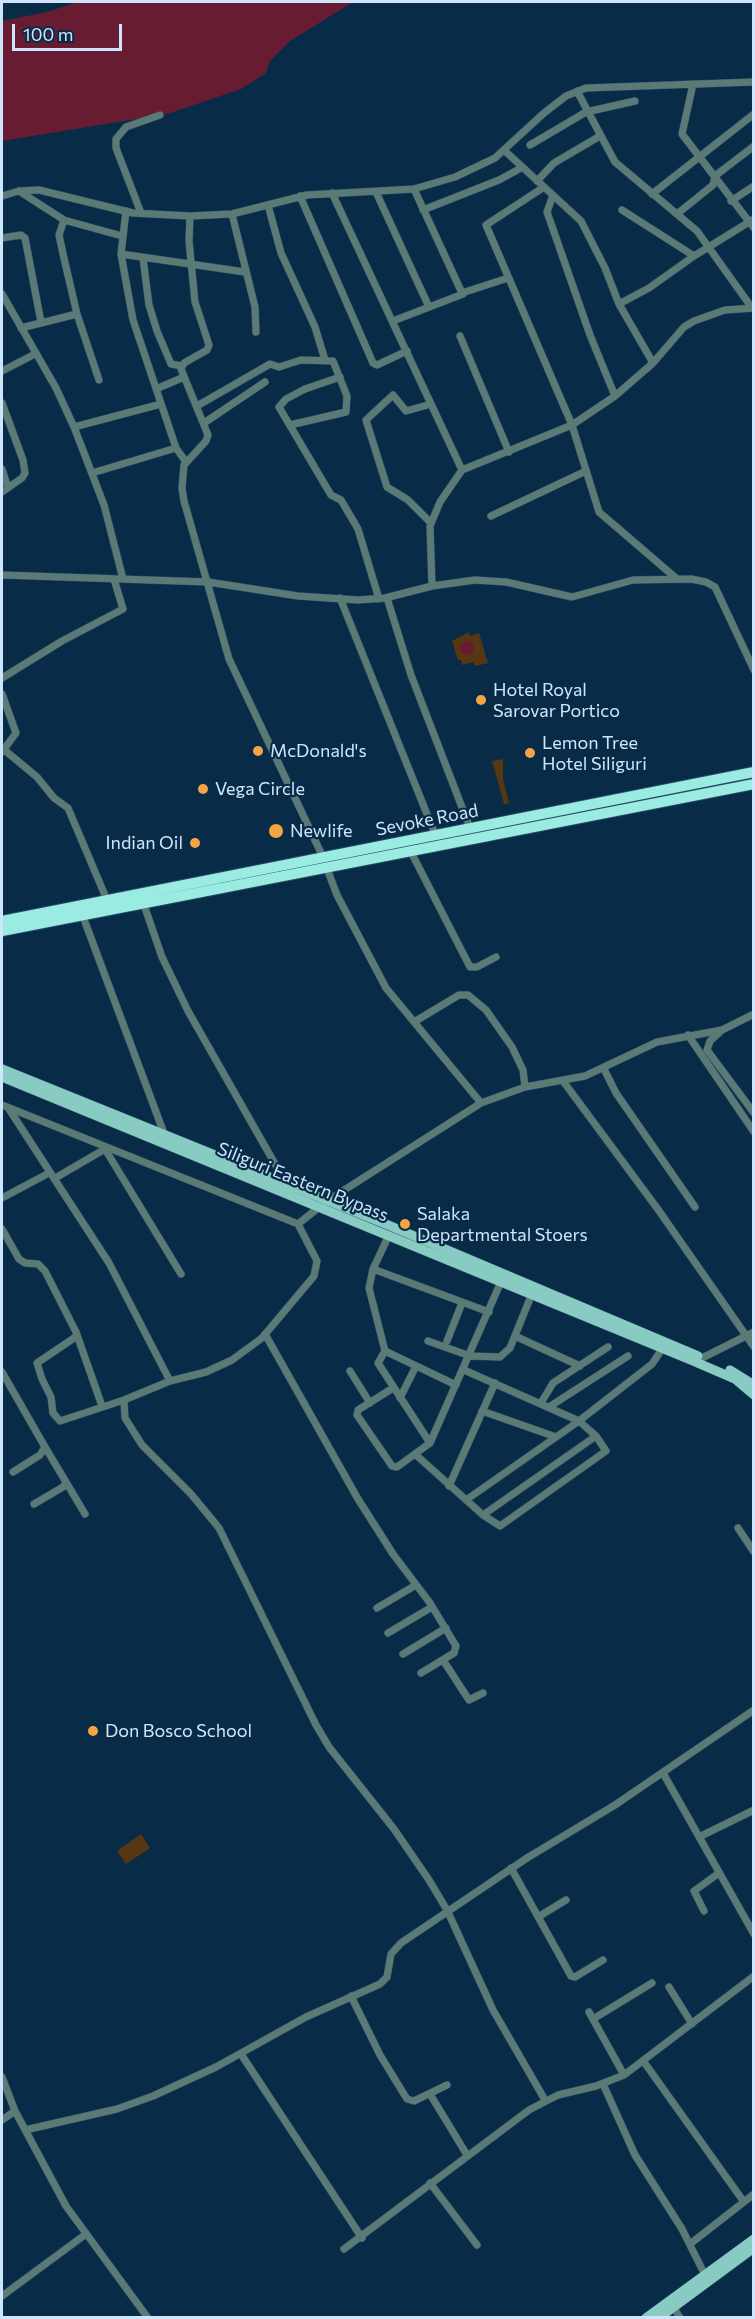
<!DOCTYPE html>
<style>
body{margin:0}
#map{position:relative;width:755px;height:2319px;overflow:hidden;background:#082c47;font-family:Commissioner,sans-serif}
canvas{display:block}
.frame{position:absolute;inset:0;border:3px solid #cee6fd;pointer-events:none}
.scale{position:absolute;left:12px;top:24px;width:110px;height:27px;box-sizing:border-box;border:3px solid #cee6fd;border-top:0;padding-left:8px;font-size:18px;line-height:21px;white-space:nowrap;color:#cee6fd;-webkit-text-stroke:4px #082c47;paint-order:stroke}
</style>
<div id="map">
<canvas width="755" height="2319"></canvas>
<div class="frame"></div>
<div class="scale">100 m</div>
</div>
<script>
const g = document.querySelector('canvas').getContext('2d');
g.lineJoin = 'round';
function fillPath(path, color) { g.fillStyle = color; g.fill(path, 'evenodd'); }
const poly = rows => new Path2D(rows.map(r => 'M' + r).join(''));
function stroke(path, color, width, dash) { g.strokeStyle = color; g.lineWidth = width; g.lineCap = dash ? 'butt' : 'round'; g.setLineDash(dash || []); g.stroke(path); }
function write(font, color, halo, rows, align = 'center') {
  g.font = font + ' Commissioner,sans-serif'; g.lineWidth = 4.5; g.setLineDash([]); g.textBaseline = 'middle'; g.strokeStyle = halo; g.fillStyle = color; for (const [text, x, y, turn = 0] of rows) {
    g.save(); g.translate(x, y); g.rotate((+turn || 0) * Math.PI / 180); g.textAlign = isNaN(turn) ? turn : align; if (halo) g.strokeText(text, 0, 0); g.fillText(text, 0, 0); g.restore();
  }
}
const green = poly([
 [469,632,470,636,479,633,488,663,475,666,473,662,462,665,461,660,458,660,452,641],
 [503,759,503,779,509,803,504,804,492,761],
 [141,1834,150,1848,126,1864,117,1851]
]);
const water = poly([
 [78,2,353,2,290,41,270,61,266,73,241,89,167,114,2,141,2,21,47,12],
 '460 648a7 7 0 1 1 14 0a7 7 0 1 1-14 0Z'
]);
const minor = poly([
 [693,84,682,134,754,228],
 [577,91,615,162,697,231,752,308],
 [530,145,586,112,635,101],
 [505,151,581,221,605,268,619,304,653,363],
 [537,181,554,163,600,136],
 [544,187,486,225,572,425,599,512,677,579],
 [414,189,462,293,508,278],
 [19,191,64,220,122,236],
 [376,192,429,307],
 [332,193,462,470],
 [652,194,754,114],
 [553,195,547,212,590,335,615,396],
 [2,196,19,191,39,190,133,213,190,216,232,214,307,195,414,189,455,177,495,158,544,113,566,96,586,88,754,82],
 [300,196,373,363,377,365,407,351],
 [731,201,754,186],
 [268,205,281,253,315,327,325,360],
 [423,210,499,180,521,168],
 [622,210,694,256],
 [141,213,116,148,116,139,126,127,160,115],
 [232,214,255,307,256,332],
 [677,214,713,185,715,176,754,146],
 [190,216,189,241,195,302,209,345,207,350,184,363,181,369,208,435,206,441,184,465,182,488,184,501,229,659,323,857],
 [64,220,59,235,63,254,77,314,99,380],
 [2,238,21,235,25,238,41,322],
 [121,254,245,272],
 [143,258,149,305,157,331,171,364,182,366],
 [2,294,56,388,74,427,104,505,123,579],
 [619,304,649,288,694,256,754,219],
 [393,321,463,294],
 [21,328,77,314],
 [460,336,509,452],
 [2,371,35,354],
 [340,377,305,389,286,399,279,407,331,495,341,500,358,529,379,599],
 [156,389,184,377],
 [2,403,23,460,25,473,22,478,2,492],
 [197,406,270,364,279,367,301,360,333,361,347,396,346,412,290,425],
 [204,423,265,382],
 [74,427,161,404],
 [176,448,186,462],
 [2,469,8,488],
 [92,473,176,448,133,320,121,254,126,211],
 [491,516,586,471],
 [431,523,408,500,387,487,366,420,393,395,406,411,431,404],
 [2,575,208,582,298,596,358,600,385,598,432,586,475,580,506,582,572,597,633,580,691,579,706,582,715,587,754,670],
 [432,586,430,526,440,502,462,470,572,425,615,396,653,363,684,327,694,321,725,310,754,308],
 [340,598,435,834],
 [387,598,411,675,470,828],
 [2,678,62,641,123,609,114,579],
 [2,694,16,733,2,752],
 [2,748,37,777,54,798,68,808,107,900],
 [410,850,470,967,477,967,496,957],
 [326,866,337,895,386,988,481,1103],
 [143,902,162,957,188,1011,287,1185],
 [82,914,165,1136],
 [414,1022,459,995,468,995,486,1010,512,1047,523,1070,525,1087],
 [720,1032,710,1041,707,1050,754,1113],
 [688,1035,754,1132],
 [604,1069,616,1093,695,1207],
 [563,1081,657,1208,754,1347],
 [2,1105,298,1224,327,1201,481,1103,525,1087,585,1076,657,1042,722,1030,754,1014],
 [9,1109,109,1263,170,1381],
 [57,1177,105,1149,181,1274],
 [2,1198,49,1173],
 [2,1229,19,1259,25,1263,38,1264,45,1271,76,1332,102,1406],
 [389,1235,373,1269,369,1288,385,1351,378,1363,430,1443],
 [373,1269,489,1312],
 [265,1334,358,1499,393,1554,430,1603,456,1646,454,1653,421,1673],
 [77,1336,37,1363,42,1379,51,1397,53,1413,60,1421,124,1400,170,1381,206,1372,232,1360,262,1338,314,1276,317,1261,298,1224],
 [515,1336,580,1366],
 [428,1341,470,1356,500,1357,510,1348,531,1296],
 [447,1341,462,1303],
 [385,1351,456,1385],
 [702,1358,754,1332],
 [350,1371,370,1403],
 [2,1372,45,1447,40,1455,13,1472],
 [393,1388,358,1410,357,1415,392,1466,397,1467,430,1443,500,1284],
 [400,1398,416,1366],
 [124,1400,125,1418,142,1445,191,1494,219,1528,316,1725,329,1747,394,1829,429,1880,447,1910,493,2010,545,2100],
 [541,1403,553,1383,608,1347],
 [549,1407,628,1356],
 [482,1411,556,1437],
 [416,1455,483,1515,500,1526,606,1451,596,1436,579,1421,464,1370],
 [66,1482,85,1514],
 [449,1486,495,1383],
 [466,1500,579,1421,652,1364,662,1349],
 [34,1504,63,1487,66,1482,45,1447],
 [483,1515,596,1436],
 [738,1528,754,1552],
 [377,1608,416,1585],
 [388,1633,432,1607],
 [403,1654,446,1628],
 [443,1660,469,1700,483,1693],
 [663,1773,754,1934],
 [699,1837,754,1810],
 [511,1868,571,1976,575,1977,603,1960],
 [704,1911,694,1891,719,1873],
 [538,1917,566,1900],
 [669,1987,692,2024],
 [351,1996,380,2055,407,2099,414,2101,447,2085],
 [589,2012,624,2075],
 [593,2019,652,1983],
 [241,2054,362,2238],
 [644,2062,744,2202],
 [2,2077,15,2111,66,2206,148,2318],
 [603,2084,635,2155,682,2229,704,2273],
 [430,2094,467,2155],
 [2,2120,15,2111],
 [25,2130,117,2109,153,2096,216,2067,306,2017,380,1984,387,1977,391,1954,401,1943,527,1858,615,1805,754,1710],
 [430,2183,477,2245],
 [690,2244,754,2194],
 [344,2249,529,2110,558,2095,596,2086,624,2075,754,1976],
 [2,2296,86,2234],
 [673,2306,680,2318]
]);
const major = poly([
 [2,1069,388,1225,698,1356],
 [2,1077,691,1360,735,1379,754,1395],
 [730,1370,754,1385],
 [646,2318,754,2239],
 [659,2318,754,2248]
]);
const highway = poly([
 [2,921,754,772],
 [2,931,754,784]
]);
const markers = [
 [481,700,6,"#f5a345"],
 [258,751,6,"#f5a345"],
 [530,753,6,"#f5a345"],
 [203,789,6,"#f5a345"],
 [276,831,8,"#f5a345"],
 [195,843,6,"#f5a345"],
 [405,1224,6,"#f5a345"],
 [93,1731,6,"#f5a345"]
];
const poiNames = [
 ["Hotel Royal",493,690],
 ["Sarovar Portico",493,711],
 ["Lemon Tree",542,743],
 ["Hotel Siliguri",542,764],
 ["McDonald's",270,751],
 ["Vega Circle",215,789],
 ["Newlife",290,831],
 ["Indian Oil",183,843,"right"],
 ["Salaka",417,1214],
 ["Departmental Stoers",417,1235],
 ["Don Bosco School",105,1731]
];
const streetNames = [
 ["Sevoke Road",427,820,-11],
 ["Siliguri Eastern Bypass",303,1182,22]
];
fillPath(green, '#573712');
fillPath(water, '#671c32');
stroke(minor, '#284a64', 8);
stroke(major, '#284a64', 10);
stroke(highway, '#284a64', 12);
stroke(minor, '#5b7a76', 7);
stroke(major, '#88cbc3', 9);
stroke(highway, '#9aebe1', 10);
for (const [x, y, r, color] of markers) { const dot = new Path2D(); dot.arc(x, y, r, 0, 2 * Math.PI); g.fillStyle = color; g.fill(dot); stroke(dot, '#082c47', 2); }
write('18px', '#cee6fd', '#082c47', poiNames, 'left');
write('18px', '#cee6fd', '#082c47', streetNames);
</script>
